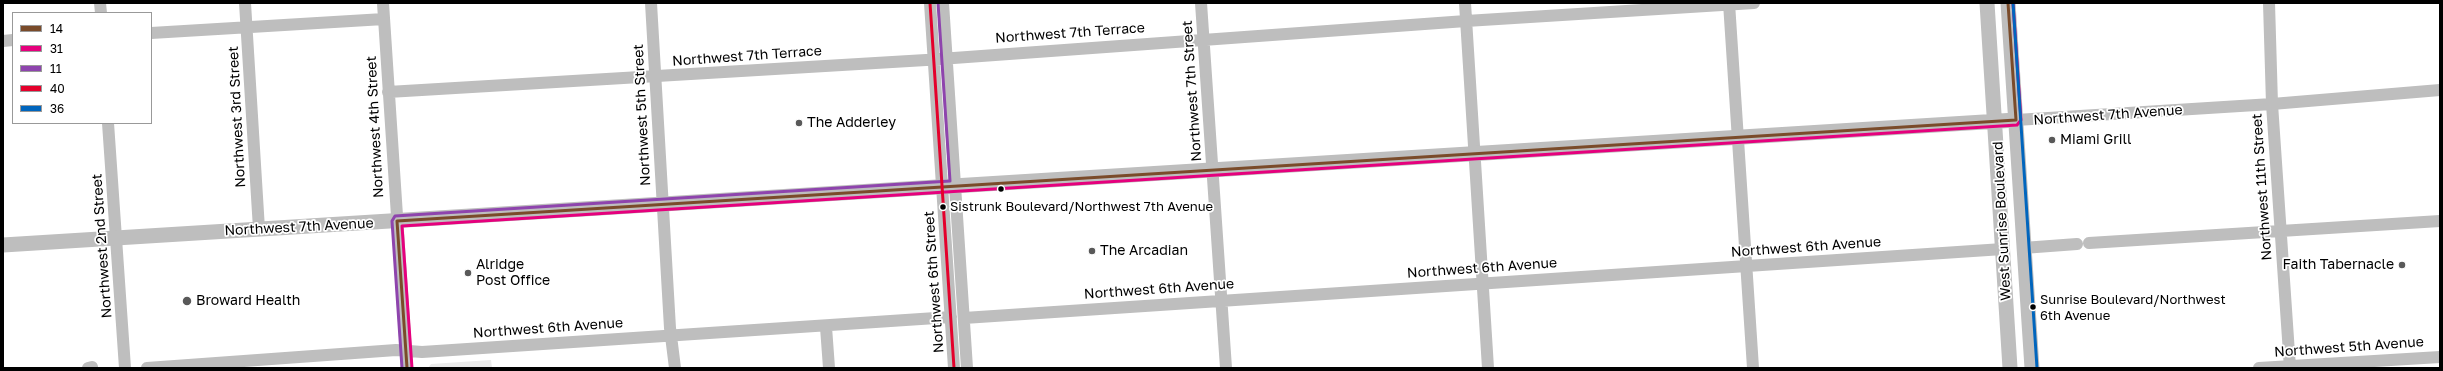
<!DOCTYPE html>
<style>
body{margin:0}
#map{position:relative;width:2443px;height:371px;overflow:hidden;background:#fff;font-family:"Golos Text",sans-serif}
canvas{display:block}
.frame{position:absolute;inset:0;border:4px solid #000;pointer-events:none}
.legend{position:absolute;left:12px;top:12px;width:140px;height:112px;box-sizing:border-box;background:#fff;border:1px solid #999;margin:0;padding:5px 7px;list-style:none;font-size:12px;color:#000}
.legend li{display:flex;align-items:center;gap:8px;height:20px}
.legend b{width:20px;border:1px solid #999}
</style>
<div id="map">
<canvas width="2443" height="371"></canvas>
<div class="frame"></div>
<ul class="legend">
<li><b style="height:5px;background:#7a4b2a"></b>14</li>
<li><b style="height:5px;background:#e5007d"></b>31</li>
<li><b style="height:5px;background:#8e44ad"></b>11</li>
<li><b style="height:5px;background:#e4002b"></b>40</li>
<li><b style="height:5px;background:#0065bd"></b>36</li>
</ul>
</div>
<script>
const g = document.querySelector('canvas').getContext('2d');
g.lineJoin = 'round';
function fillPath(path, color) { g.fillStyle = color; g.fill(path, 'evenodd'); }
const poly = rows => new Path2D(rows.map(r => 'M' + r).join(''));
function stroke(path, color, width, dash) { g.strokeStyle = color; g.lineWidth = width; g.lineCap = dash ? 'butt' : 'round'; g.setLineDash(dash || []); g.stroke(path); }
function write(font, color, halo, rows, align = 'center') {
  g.font = font + ' "Golos Text",sans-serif'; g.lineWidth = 3.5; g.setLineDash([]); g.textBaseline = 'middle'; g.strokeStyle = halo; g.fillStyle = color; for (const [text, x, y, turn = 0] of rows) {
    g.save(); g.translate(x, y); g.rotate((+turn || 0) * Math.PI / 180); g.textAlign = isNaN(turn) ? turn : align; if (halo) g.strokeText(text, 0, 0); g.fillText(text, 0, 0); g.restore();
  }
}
const green = poly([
 [491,360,492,368,428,368,431,364]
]);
const minor = poly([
 [100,3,101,13],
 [245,3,259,229],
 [383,3,407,368],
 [651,3,670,328,675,368],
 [930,3,954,368],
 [943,3,967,368],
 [1201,3,1226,368],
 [1465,3,1488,368],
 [1729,3,1753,368],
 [2269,3,2272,104,2290,368],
 [151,33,384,19],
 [3,41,13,40],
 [388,92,926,60,1466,21,1754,3],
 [2016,120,2272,104,2440,90],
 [108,123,125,368],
 [2089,243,2440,221],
 [2023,248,2077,244],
 [964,318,2003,249],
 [826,327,829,368],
 [88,368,92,367],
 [147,368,396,350,422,352,951,317],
 [2259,368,2440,357]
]);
const major = poly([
 [1987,3,2010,368],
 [2008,3,2032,368],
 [3,245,2016,120]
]);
const bus1 = poly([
 [407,368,397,221,2016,120,2008,3]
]);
const bus2 = poly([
 [412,368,402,226,2017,125,2021,120,2013,3]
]);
const bus3 = poly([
 [402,368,392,221,395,216,950,181,938,3]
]);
const bus4 = poly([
 [930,3,954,368]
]);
const bus5 = poly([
 [2013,3,2037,368]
]);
const markers = [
 [799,123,4,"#595959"],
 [2052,140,4,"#595959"],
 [1001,189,3.5,"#000"],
 [943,207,3.5,"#000"],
 [1092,251,4,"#595959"],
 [2402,265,4,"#595959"],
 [468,273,4,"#595959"],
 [187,301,5,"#595959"],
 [2033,307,3.5,"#000"]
];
const busNames = [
 ["Sistrunk Boulevard/Northwest 7th Avenue",950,207],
 ["Sunrise Boulevard/Northwest",2040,300],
 ["6th Avenue",2040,316]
];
const streetNames = [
 ["Northwest 7th Terrace",1070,33,-4],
 ["Northwest 7th Terrace",747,56,-4],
 ["Northwest 7th Street",1192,91,-94],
 ["Northwest 5th Street",642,115,-93],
 ["Northwest 7th Avenue",2108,115,-4],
 ["Northwest 3rd Street",237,117,-93],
 ["Northwest 4th Street",375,127,-93],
 ["Northwest 11th Street",2262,187,-94],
 ["West Sunrise Boulevard",2002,221,-93],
 ["Northwest 7th Avenue",299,227,-3],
 ["Northwest 2nd Street",102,246,-94],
 ["Northwest 6th Avenue",1806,247,-4],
 ["Northwest 6th Avenue",1482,268,-4],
 ["Northwest 6th Street",934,282,-94],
 ["Northwest 6th Avenue",1159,289,-4],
 ["Northwest 6th Avenue",548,328,-4],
 ["Northwest 5th Avenue",2349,347,-4]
];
const poiNames = [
 ["The Adderley",807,123],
 ["Miami Grill",2060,140],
 ["The Arcadian",1100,251],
 ["Alridge",476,265],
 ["Post Office",476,281],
 ["Faith Tabernacle",2394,265,"right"],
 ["Broward Health",196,301]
];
fillPath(green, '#ebebeb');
stroke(minor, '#bebebe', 12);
stroke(major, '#bebebe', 15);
stroke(bus1, '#7a4b2a', 3);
stroke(bus2, '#e5007d', 3);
stroke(bus3, '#8e44ad', 3);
stroke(bus4, '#e4002b', 3);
stroke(bus5, '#0065bd', 3);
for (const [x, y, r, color] of markers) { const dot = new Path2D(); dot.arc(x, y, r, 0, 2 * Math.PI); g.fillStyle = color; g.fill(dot); stroke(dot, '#fff', 1.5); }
write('13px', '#000', '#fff', busNames, 'left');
write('14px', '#000', '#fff', streetNames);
write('14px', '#000', '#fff', poiNames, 'left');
</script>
